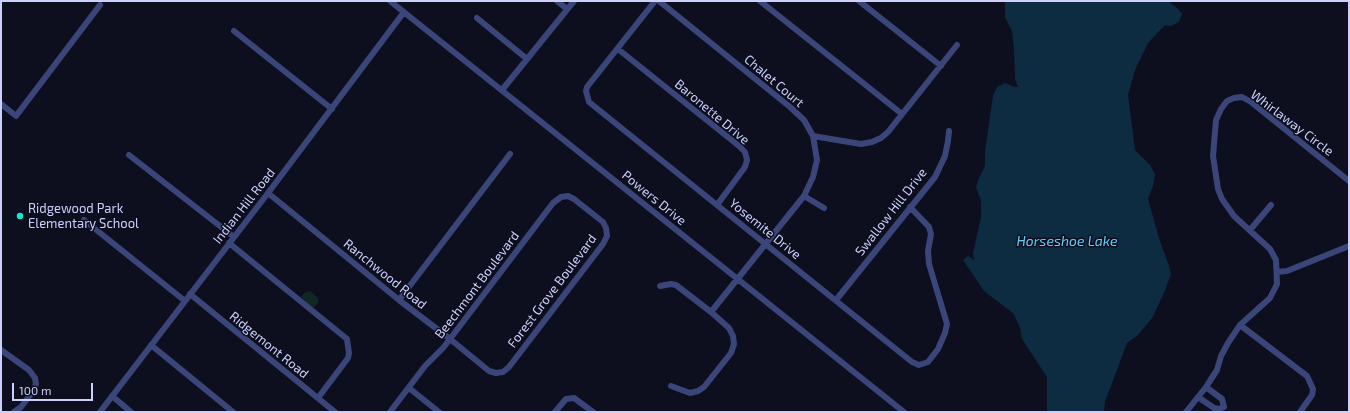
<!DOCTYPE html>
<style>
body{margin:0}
#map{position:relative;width:1350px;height:413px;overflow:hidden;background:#0d0e1e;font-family:"Exo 2",sans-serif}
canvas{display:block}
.frame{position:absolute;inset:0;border:2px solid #ccd1fc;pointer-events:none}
.scale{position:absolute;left:12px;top:383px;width:81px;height:18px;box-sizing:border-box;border:2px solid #ccd1fc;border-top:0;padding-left:5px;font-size:12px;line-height:14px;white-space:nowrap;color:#ccd1fc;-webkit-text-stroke:3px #0d0e1e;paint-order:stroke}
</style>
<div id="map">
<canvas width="1350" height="413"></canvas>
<div class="frame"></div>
<div class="scale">100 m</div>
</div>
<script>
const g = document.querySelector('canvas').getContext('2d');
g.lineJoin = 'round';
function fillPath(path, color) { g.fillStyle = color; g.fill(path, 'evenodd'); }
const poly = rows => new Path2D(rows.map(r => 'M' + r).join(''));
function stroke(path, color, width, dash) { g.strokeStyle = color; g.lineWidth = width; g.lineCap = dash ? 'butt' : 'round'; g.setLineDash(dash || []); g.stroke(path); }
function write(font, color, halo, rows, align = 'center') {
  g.font = font + ' "Exo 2",sans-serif'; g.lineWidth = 3; g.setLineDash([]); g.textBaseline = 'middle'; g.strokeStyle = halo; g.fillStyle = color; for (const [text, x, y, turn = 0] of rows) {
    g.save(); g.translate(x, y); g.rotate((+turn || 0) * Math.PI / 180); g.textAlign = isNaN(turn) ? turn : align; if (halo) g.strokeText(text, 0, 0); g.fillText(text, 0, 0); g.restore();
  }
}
const green = poly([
 [310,291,318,298,318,303,313,308,301,297,304,293]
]);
const water = poly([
 [1005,1,1168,1,1178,9,1182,14,1179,22,1171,26,1165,25,1148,43,1135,70,1128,95,1135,150,1150,165,1155,174,1153,186,1148,199,1159,238,1169,266,1171,274,1164,293,1152,318,1138,335,1127,343,1105,402,1104,412,1047,412,1047,377,1022,339,1020,328,1014,314,984,291,963,260,968,256,974,260,973,253,981,217,981,201,976,187,979,178,985,166,985,152,993,96,997,87,1005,83,1014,87,1018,87,1015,79,1014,49,1012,31,1005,17]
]);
const minor = poly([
 [390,1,904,412],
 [557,1,567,9],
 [655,1,587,87,586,91,589,102,912,362,919,365,928,362,938,349,945,333,947,324,929,264,928,251,931,234,929,227,910,207],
 [659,1,790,107,804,120,813,136,817,160,813,177,804,196,711,312],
 [760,1,902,114],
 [859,1,941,66],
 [477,18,527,59],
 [234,31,332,109],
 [618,49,739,146,745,152,747,160,745,167,717,205],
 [502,90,574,1],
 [1,104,16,116,100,5],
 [813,136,861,144,872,142,881,138,888,132,957,45],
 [129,155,234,237],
 [268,193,399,300,450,339,489,371,496,373,503,372,509,367,603,244,607,236,606,228,603,222,574,199,568,196,561,197,553,203,450,339,443,348,425,366,390,412],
 [804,196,824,208],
 [84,220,185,301],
 [1250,230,1271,205],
 [229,243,347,339,349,353,348,358,318,398],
 [1277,272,1287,271,1349,246],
 [660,286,671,284,676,285,711,312,729,328,733,336,734,344,731,353,704,387,698,391,690,393,671,386],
 [190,294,335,412],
 [399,300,510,154],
 [836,300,935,177,945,156,948,141,949,131],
 [1240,325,1307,376,1313,389,1312,395,1300,412],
 [151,345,233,412],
 [1,350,29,370,35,378,36,384,34,390,21,407,14,412],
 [409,388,439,412],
 [112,396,131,412],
 [1198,397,1214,408,1219,409,1224,407,1222,399,1206,387],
 [100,412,268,193,404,12],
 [555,412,566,399,574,398,593,412],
 [1186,412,1206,387,1217,370,1221,356,1228,343,1240,325,1270,298,1277,284,1276,260,1270,249,1234,216,1222,199,1218,189,1213,156,1216,120,1221,109,1227,101,1234,98,1242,97,1251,102,1349,181]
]);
const markers = [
 [20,216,4,"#0ce9cf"]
];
const streetNames = [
 ["Chalet Court",774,81,40],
 ["Baronette Drive",712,112,40],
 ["Whirlaway Circle",1292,123,37],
 ["Powers Drive",654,198,39],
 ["Indian Hill Road",244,206,-52],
 ["Swallow Hill Drive",891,212,-52],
 ["Yosemite Drive",765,229,39],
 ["Ranchwood Road",385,274,39],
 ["Beechmont Boulevard",477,285,-53],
 ["Forest Grove Boulevard",552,291,-53],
 ["Ridgemont Road",269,345,39]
];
const poiNames = [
 ["Ridgewood Park",28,209],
 ["Elementary School",28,224]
];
const waterNames = [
 ["Horseshoe Lake",1067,241]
];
fillPath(green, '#102722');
fillPath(water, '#0e2c41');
stroke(minor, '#3a467a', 6);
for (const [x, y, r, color] of markers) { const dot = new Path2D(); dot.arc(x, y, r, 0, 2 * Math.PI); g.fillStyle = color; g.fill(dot); stroke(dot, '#0d0e1e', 1.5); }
write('13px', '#ccd1fc', '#0d0e1e', streetNames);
write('13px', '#ccd1fc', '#0d0e1e', poiNames, 'left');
write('italic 14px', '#60d1f7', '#0d0e1e', waterNames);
</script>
